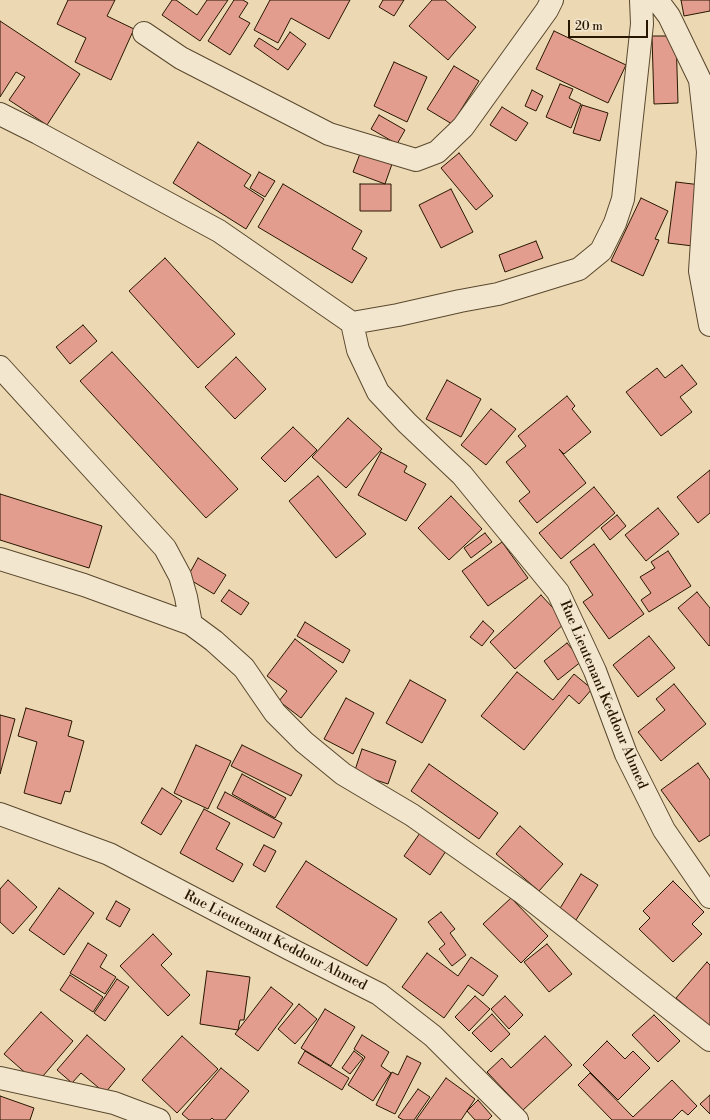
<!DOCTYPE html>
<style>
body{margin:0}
#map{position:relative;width:710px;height:1120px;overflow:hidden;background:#ecd9b4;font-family:"Libre Bodoni",serif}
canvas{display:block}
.scale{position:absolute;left:568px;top:20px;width:80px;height:18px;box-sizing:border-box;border:2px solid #281700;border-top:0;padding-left:5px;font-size:12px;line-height:14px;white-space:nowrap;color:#281700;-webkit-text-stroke:3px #f3e6ce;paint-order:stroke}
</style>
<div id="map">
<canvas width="710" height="1120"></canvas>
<div class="scale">20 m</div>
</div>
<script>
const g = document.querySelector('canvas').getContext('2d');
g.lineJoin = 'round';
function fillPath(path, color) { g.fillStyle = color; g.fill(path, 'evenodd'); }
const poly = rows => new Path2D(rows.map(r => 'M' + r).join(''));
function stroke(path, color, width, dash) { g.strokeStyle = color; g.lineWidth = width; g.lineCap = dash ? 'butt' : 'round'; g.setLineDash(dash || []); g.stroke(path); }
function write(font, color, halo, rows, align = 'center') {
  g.font = font + ' "Libre Bodoni",serif'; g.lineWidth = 3; g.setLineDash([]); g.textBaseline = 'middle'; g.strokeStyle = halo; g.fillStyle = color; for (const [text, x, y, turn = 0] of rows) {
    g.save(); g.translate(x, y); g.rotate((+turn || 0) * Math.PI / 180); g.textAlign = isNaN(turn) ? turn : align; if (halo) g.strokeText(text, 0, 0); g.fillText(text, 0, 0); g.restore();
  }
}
const building = poly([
 [68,0,115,0,107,16,134,29,111,80,75,62,86,38,57,24,68,0],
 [172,0,176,0,197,15,207,0,228,0,200,41,162,15,172,0],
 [234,0,243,0,248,3,239,17,250,23,230,55,208,41,234,0],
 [270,0,350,0,329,39,291,18,278,43,254,30,270,0],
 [383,0,404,0,394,16,379,7,383,0],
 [432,0,445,0,476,27,448,60,409,26,432,0],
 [681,0,710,0,710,11,684,16,681,0],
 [0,21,80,74,47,125,9,100,25,77,16,72,0,97,0,21],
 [554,31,626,65,608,103,536,69,554,31],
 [290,32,306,44,288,70,254,46,259,38,278,50,290,32],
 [652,36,676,36,678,103,654,104,652,36],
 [394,62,427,77,407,122,374,106,394,62],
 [454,66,479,81,452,124,427,109,454,66],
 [560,84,573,89,569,98,581,104,571,128,546,117,560,84],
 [532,90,543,96,536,111,525,106,532,90],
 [582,105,608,113,600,141,573,133,582,105],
 [502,107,528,123,516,141,490,125,502,107],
 [379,115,405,130,397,144,371,129,379,115],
 [198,142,251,175,244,186,264,199,246,229,173,183,198,142],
 [361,151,392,164,385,184,353,172,361,151],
 [459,153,493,196,476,210,441,168,459,153],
 [259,172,275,181,265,197,250,188,259,172],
 [676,182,701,185,693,246,668,243,676,182],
 [283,184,362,231,352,249,367,258,352,283,258,227,283,184],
 [360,184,391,184,391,211,360,211,360,184],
 [451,189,473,232,441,248,419,205,451,189],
 [641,198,668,211,655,239,659,240,643,276,611,261,641,198],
 [536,241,543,258,505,272,499,255,536,241],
 [165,258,235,334,198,368,129,291,165,258],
 [83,325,97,341,70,364,56,347,83,325],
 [112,352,238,489,206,518,80,381,112,352],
 [236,357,266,389,235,419,205,387,236,357],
 [682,365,697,384,680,397,692,412,661,436,626,392,657,368,665,378,682,365],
 [447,380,481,399,461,437,426,419,447,380],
 [567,396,575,406,572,409,591,432,564,454,559,449,586,483,537,523,519,501,530,492,506,462,526,446,518,436,567,396],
 [491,409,516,429,486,465,461,445,491,409],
 [348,418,382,449,346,488,312,457,348,418],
 [293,427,317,450,285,482,261,458,293,427],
 [381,452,407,466,404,472,426,484,406,521,358,495,381,452],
 [710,470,710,513,698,523,677,497,710,470],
 [318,476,366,534,336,558,289,501,318,476],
 [594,487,615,513,561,559,539,533,594,487],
 [0,494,102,526,89,568,0,540,0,494],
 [451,496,482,529,449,560,418,528,451,496],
 [658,508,679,534,646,561,625,535,658,508],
 [617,515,626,526,610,540,601,528,617,515],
 [485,533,492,542,471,558,464,548,485,533],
 [502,542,528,578,488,606,462,571,502,542],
 [594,544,644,614,609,639,583,602,593,595,570,562,594,544],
 [668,551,691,586,649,612,641,600,651,593,640,577,655,568,651,562,668,551],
 [198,558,226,575,214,594,187,578,198,558],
 [229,590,249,603,241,615,221,601,229,590],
 [697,592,710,608,710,645,709,646,678,608,697,592],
 [541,595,566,622,515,669,490,642,541,595],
 [483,621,494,631,482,646,470,637,483,621],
 [305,622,350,650,343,663,297,636,305,622],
 [649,636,675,668,638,697,613,665,649,636],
 [295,639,337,671,301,718,279,701,287,691,267,676,295,639],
 [567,643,582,661,558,680,544,661,567,643],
 [517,672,553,700,574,674,592,689,579,704,569,695,524,750,481,716,517,672],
 [410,680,446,700,422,743,386,723,410,680],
 [674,684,706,724,661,761,638,732,665,710,656,699,674,684],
 [346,698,374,713,353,754,324,739,346,698],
 [26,708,72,721,68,736,84,741,70,792,65,791,61,804,24,793,37,742,18,736,26,708],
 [0,715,15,719,0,774,0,715],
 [196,745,231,761,208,809,174,793,196,745],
 [242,745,302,775,291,796,231,766,242,745],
 [362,749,396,761,388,784,354,773,362,749],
 [698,763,710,780,710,835,699,842,661,790,698,763],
 [429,764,498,813,479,839,411,791,429,764],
 [242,774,286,798,275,818,232,794,242,774],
 [162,788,182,801,161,835,141,823,162,788],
 [225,792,282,823,274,838,217,808,225,792],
 [204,809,230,823,216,849,243,864,233,882,180,853,204,809],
 [520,826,563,864,539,891,496,854,520,826],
 [420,833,446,851,430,875,404,856,420,833],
 [264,845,276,851,265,872,253,865,264,845],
 [306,861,397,919,367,966,276,907,306,861],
 [581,874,598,885,576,920,559,910,581,874],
 [8,880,37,907,13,934,0,922,0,889,8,880],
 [673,881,704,912,692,924,702,934,673,962,639,929,650,918,643,911,673,881],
 [59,888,94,913,64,955,29,930,59,888],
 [511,898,548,936,521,963,483,924,511,898],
 [116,901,130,909,120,927,106,919,116,901],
 [441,912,455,929,450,933,466,955,452,966,439,949,445,944,428,922,441,912],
 [153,934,172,954,161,965,190,995,168,1016,120,966,153,934],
 [88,943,107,955,100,967,116,977,105,994,70,973,88,943],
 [547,944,572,974,549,992,524,962,547,944],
 [427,953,458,976,471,957,498,976,483,996,468,985,444,1018,402,987,427,953],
 [707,962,710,965,710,1027,676,998,707,962],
 [207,971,250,977,244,1020,240,1020,238,1030,200,1024,207,971],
 [70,975,103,997,93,1012,60,990,70,975],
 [117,979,129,987,105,1021,94,1013,117,979],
 [271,987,293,1004,258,1051,235,1034,271,987],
 [475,996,490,1009,469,1031,455,1017,475,996],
 [505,996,523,1015,509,1029,491,1009,505,996],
 [299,1004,317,1019,295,1044,278,1029,299,1004],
 [325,1009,355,1027,331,1066,301,1048,325,1009],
 [41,1012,73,1041,37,1083,4,1054,41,1012],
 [492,1014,510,1034,491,1052,472,1033,492,1014],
 [654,1015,680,1041,658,1062,632,1035,654,1015],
 [87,1035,125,1069,105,1093,81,1073,72,1083,57,1070,87,1035],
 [362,1035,389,1052,381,1066,391,1073,373,1101,348,1085,365,1057,354,1049,362,1035],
 [182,1036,218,1069,177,1113,142,1080,182,1036],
 [545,1036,572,1065,523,1110,487,1072,502,1058,511,1068,545,1036],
 [607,1041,625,1059,633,1051,650,1068,618,1100,583,1065,607,1041],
 [305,1051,349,1078,342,1090,298,1063,305,1051],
 [354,1051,363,1058,350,1074,342,1068,354,1051],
 [407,1056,421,1063,395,1114,376,1105,392,1072,398,1075,407,1056],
 [221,1068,249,1091,225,1120,214,1120,212,1118,210,1120,189,1120,182,1114,221,1068],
 [590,1073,633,1117,672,1080,697,1106,688,1115,682,1110,672,1120,612,1120,578,1085,590,1073],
 [446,1078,475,1099,461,1120,416,1120,446,1078],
 [418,1089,430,1097,414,1120,403,1120,398,1117,418,1089],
 [710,1095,710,1114,700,1104,710,1095],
 [0,1096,34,1108,30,1120,0,1120,0,1096],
 [478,1100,492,1116,488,1120,475,1120,467,1111,478,1100]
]);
const minor = poly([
 [641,0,642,24,623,199,615,223,601,251,579,269,498,294,460,301,398,315,352,323,358,350,378,392,407,423,462,475,558,592,595,671,626,754,664,830,710,897],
 [657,0,669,16,700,80,708,152,700,271,710,325],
 [144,33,181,58,329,134,416,160,437,152,463,127,547,10,552,0],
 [0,114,38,133,219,231,352,323],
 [0,367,165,548,180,576,186,597,191,624],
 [0,559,84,585,191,624,214,641,244,668,275,713,304,742,343,774,412,815,523,893,710,1040],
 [0,814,109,854,290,949,379,994,433,1036,517,1120],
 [0,1078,114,1103,159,1120]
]);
const streetNames = [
 ["Rue Lieutenant Keddour Ahmed",603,695,67],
 ["Rue Lieutenant Keddour Ahmed",275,941,27]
];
fillPath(building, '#e39d8e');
stroke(building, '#281700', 1);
stroke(minor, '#59482d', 24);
stroke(minor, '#f3e6ce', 22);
write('14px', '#281700', '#f3e6ce', streetNames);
</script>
